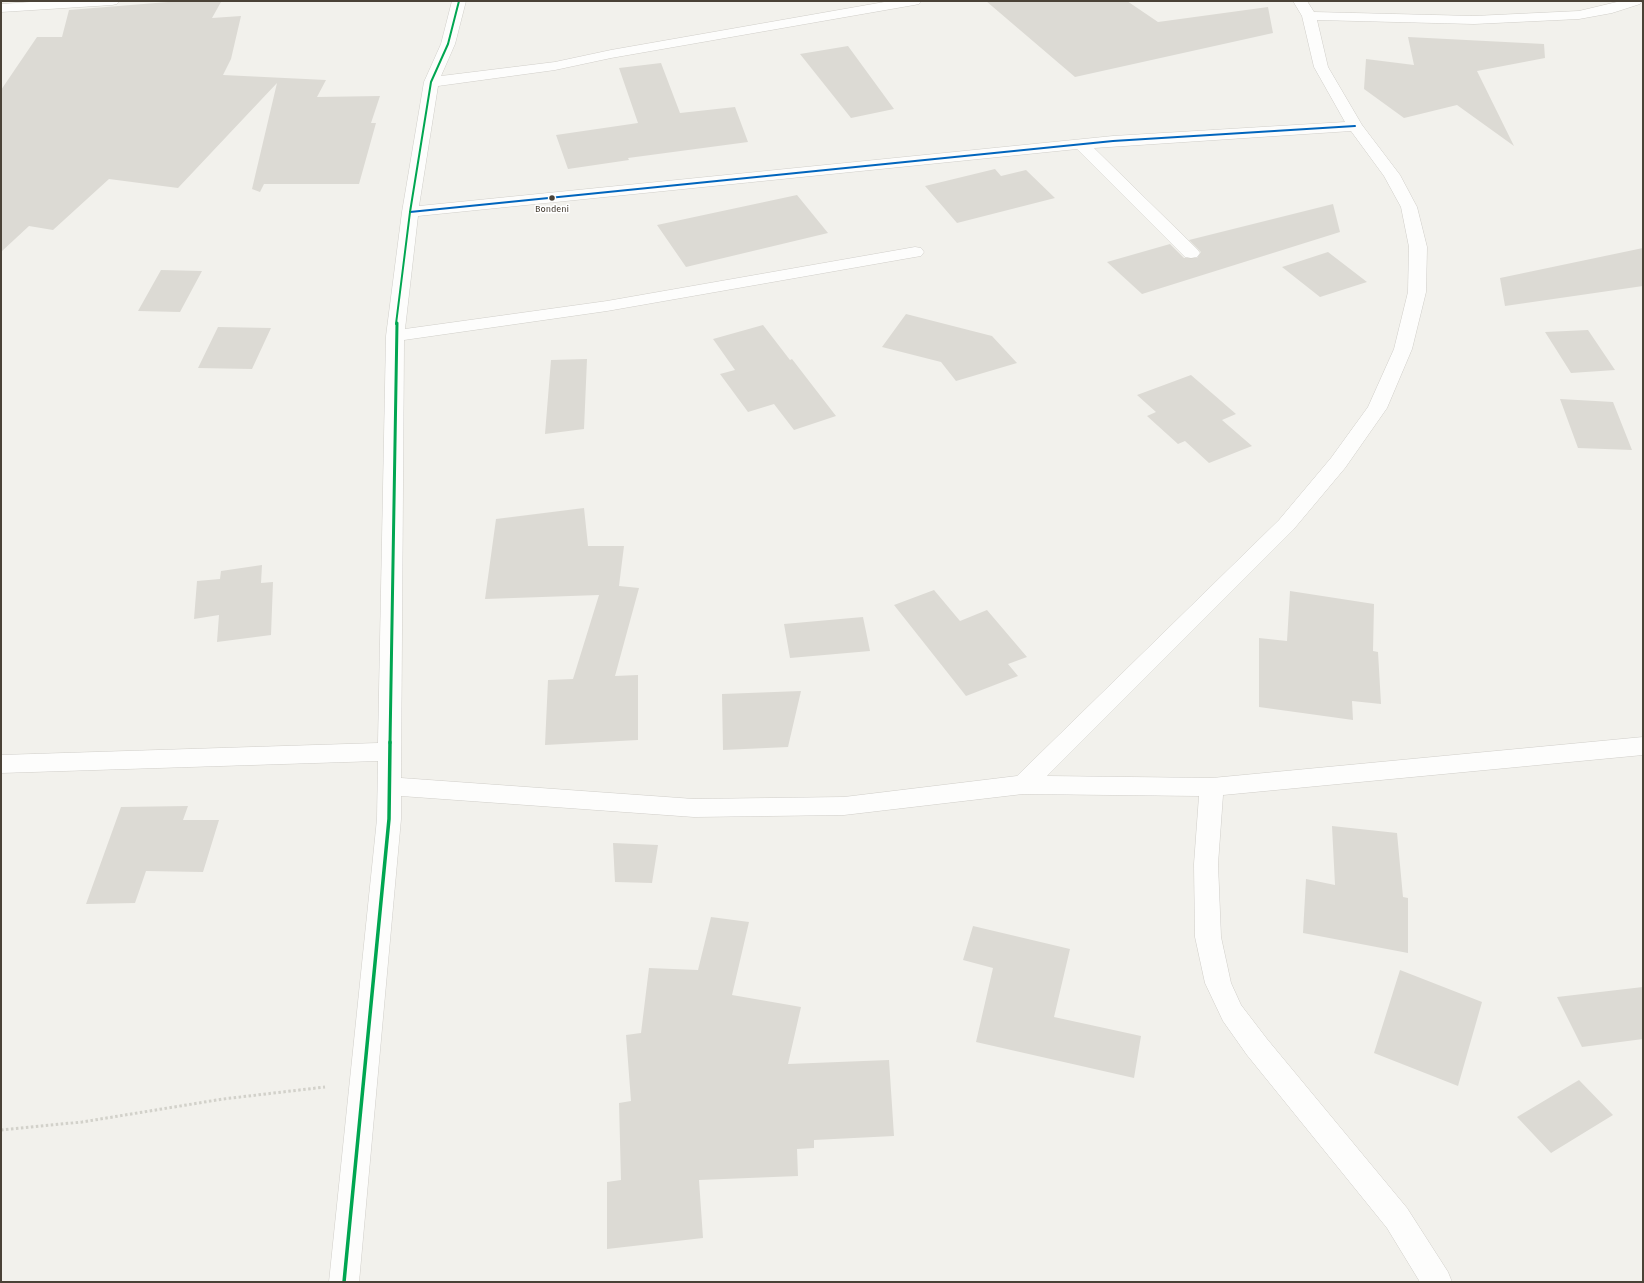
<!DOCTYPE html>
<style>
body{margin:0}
#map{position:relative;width:1644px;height:1283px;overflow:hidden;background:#f2f1ec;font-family:"Fira Sans",sans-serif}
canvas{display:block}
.frame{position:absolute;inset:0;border:2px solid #4a4237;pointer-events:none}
</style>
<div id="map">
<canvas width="1644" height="1283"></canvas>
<div class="frame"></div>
</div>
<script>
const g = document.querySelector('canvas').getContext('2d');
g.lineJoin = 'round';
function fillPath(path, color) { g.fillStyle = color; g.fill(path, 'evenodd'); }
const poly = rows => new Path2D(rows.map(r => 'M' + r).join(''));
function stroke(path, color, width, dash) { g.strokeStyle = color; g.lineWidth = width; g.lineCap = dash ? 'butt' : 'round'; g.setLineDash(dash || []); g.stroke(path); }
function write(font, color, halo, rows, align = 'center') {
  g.font = font + ' "Fira Sans",sans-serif'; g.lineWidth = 3; g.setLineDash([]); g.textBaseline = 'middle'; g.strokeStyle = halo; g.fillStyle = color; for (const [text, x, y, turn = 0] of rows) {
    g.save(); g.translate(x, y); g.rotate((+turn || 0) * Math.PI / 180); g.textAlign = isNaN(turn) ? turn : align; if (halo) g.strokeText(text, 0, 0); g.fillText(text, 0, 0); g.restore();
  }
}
const building = poly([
 [986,1,1127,1,1158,22,1268,7,1273,33,1075,77],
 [168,2,221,2,212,18,241,16,231,59,223,75,326,80,317,97,380,96,371,123,376,123,359,184,264,184,260,192,252,189,277,83,178,188,109,179,53,230,29,226,1,252,1,90,37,37,62,37,69,10],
 [1408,37,1544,44,1545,58,1477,71,1514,146,1457,105,1404,118,1364,89,1366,59,1414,65],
 [848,46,894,109,851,118,800,54],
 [661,63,680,113,735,107,748,142,628,158,629,160,568,169,556,135,638,123,619,68],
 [995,169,1001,176,1026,170,1055,198,957,223,925,186],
 [797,195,828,233,686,267,657,225],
 [1333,204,1340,232,1142,294,1107,262,1170,244,1184,258,1197,258,1201,252,1189,240],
 [1643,248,1643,286,1505,306,1500,278],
 [1328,252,1367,282,1320,297,1282,267],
 [161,270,202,271,180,312,138,311],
 [906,314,992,336,1017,363,956,381,941,362,882,347],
 [763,325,790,360,792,359,836,416,794,430,774,404,748,412,720,374,735,370,713,339],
 [218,327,271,328,252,369,198,368],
 [1588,330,1615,370,1571,373,1545,332],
 [587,359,584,429,545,434,551,360],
 [1191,375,1236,414,1222,420,1252,446,1209,463,1185,441,1178,444,1147,416,1156,412,1137,395],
 [1560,399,1613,402,1632,450,1578,448],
 [584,508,588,546,624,546,619,586,639,588,615,676,638,675,638,740,545,745,548,680,573,679,599,595,485,599,496,519],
 [262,565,261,583,273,582,271,635,217,642,219,615,194,619,197,581,220,579,221,571],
 [934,590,960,621,987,610,1027,657,1008,664,1018,676,966,696,894,605],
 [1290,591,1374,604,1373,651,1378,652,1381,704,1352,701,1353,720,1259,707,1259,638,1287,641],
 [863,617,870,651,790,658,784,624],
 [801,691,788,747,723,750,722,694],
 [188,806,183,820,219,820,203,872,146,871,135,903,86,904,121,807],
 [1332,826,1397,833,1403,897,1408,898,1408,953,1303,933,1306,879,1335,885],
 [613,843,658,845,652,883,615,882],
 [711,917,749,922,732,995,801,1007,788,1064,889,1060,894,1136,814,1140,814,1148,797,1149,798,1176,699,1180,703,1238,607,1249,607,1182,621,1180,619,1103,631,1101,626,1035,641,1033,649,968,698,970],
 [973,926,1070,949,1054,1017,1141,1036,1134,1078,976,1042,993,968,963,960],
 [1400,970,1482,1002,1458,1086,1374,1053],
 [1643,987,1643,1039,1582,1047,1557,997],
 [1579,1080,1613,1115,1551,1153,1517,1117]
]);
const path = poly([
 [1,1130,82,1122,223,1099,325,1087]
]);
const minor = poly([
 [45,1,119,1,117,4,112,5,1,12,1,4,45,1],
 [452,1,466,1,455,44,441,76,555,62,611,50,890,1,921,1,919,4,914,5,611,58,555,70,438,86,419,206,1113,136,1345,122,1314,67,1302,16,1293,1,1307,1,1314,12,1474,16,1579,11,1621,1,1642,1,1640,4,1612,13,1579,19,1474,24,1317,20,1328,67,1362,125,1400,175,1417,207,1427,247,1426,292,1412,349,1387,408,1345,468,1293,530,1047,776,1212,778,1643,737,1643,755,1223,795,1218,864,1221,937,1231,983,1241,1005,1267,1039,1407,1208,1448,1272,1452,1282,1420,1282,1387,1228,1247,1055,1223,1021,1205,983,1195,937,1194,864,1199,796,1023,794,844,815,694,817,401,796,401,819,359,1282,329,1282,377,819,378,761,1,773,1,755,378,743,386,336,402,212,424,82,441,44,452,1],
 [1351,131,1384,176,1401,207,1409,247,1408,292,1394,349,1368,407,1331,458,1279,520,1017,776,844,797,694,799,401,778,404,340,607,311,915,257,921,256,924,252,921,248,915,247,607,301,405,329,418,216,1077,149,1185,257,1191,258,1197,257,1200,253,1197,249,1094,148,1351,131]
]);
const bus1 = poly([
 [410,212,1113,141,1355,126]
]);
const bus2Far2 = poly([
 [396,324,410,212,431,82,448,44,459,1]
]);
const bus2Far1 = poly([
 [390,743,397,323]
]);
const bus2 = poly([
 [344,1282,389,819,390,742]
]);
const markers = [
 [552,198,3.5,"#4a4237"]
];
const busNames = [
 ["Bondeni",552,209]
];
fillPath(building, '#dcdad4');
stroke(minor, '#d0cec9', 1);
stroke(path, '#d2d1ca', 3, [2.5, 2.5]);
fillPath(minor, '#fdfdfc');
stroke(bus1, '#0065bd', 2);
stroke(bus2Far2, '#00a651', 2);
stroke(bus2Far1, '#00a651', 3);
stroke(bus2, '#00a651', 3.5);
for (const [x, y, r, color] of markers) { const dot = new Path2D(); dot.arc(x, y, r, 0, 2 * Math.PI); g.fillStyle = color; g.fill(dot); stroke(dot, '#fff', 1.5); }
write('9px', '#4a4237', '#fff', busNames);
</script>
